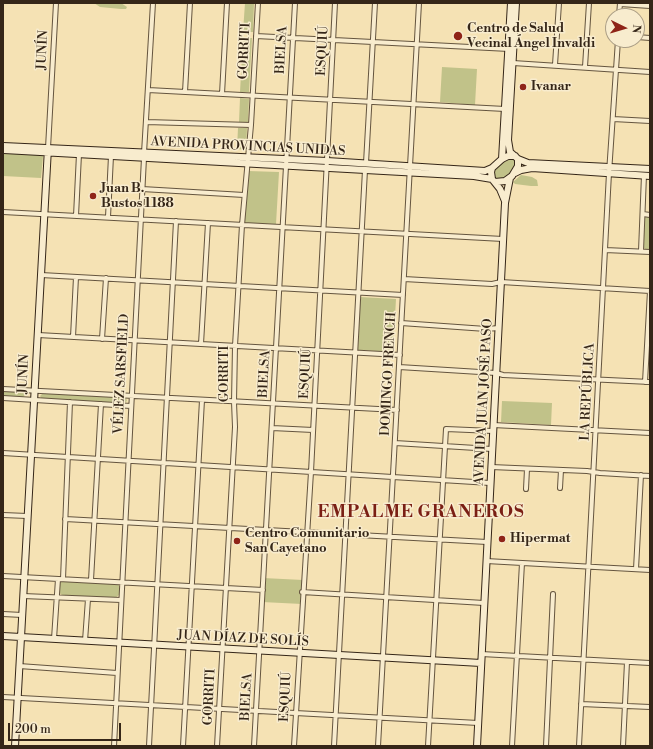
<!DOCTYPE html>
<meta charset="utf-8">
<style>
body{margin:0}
#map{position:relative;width:653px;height:749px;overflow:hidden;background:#f5e2b4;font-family:"Libre Bodoni",serif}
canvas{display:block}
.frame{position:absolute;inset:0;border:4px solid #352618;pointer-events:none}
.north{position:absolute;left:605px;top:8px;width:40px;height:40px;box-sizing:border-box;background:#f8ecce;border:1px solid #aa9d85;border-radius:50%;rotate:95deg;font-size:11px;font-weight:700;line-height:16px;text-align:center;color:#352618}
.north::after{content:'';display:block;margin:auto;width:14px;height:18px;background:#8f2418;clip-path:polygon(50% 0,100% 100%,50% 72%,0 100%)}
.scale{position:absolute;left:8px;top:723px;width:113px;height:18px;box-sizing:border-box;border:2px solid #352618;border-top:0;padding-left:5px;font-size:12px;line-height:14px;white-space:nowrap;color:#352618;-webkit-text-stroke:3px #f8ecce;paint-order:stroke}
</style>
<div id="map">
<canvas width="653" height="749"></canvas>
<div class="frame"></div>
<div class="north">N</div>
<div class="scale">200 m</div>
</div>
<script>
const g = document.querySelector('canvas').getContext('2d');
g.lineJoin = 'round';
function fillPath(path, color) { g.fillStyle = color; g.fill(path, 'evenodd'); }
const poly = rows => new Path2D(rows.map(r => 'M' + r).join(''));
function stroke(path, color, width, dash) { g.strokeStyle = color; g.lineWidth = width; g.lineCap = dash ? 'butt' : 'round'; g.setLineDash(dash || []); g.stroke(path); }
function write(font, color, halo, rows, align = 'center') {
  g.font = font + ' "Libre Bodoni",serif'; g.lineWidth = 3; g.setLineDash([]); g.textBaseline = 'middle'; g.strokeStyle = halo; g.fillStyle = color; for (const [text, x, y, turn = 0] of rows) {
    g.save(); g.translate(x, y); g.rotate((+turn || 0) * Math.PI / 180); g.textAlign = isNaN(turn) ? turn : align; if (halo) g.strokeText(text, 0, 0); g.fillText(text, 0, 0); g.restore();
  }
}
const green = poly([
 [94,3,121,3,127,7,126,9,121,9,100,7],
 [245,3,254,3,253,32,243,32],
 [243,38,252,38,249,92,240,92],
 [442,67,477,69,475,105,440,102],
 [240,98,249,99,248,122,239,122],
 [238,128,247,128,246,150,237,149],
 [3,152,40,154,43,156,41,178,3,176],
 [508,159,514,159,515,160,516,166,510,174,504,178,496,180,494,178,494,169,503,161],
 [248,171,279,172,276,224,244,223],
 [521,175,532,177,537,180,538,186,531,186,515,184,513,182],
 [646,216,650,217,650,249,645,249,643,247,645,218],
 [360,297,396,299,393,352,358,350],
 [3,391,24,393,25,395,22,398,3,397],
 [43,393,124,397,126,398,127,401,123,404,42,399,40,396],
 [502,401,552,403,551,425,501,422],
 [263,578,303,580,302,604,262,602],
 [62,580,119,584,119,595,115,598,62,595,58,592,59,584]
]);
const street = poly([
 [620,4,650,6],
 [619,16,620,3],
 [256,36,509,49],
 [637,37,650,38],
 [513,63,650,72],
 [555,65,559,3],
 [585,67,589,3],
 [148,90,505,109],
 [185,92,190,3],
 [222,94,227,3],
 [613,119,650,121],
 [146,122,251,125],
 [48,148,56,3],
 [144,153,153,3],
 [366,163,375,3],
 [142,189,244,195],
 [3,212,503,239],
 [643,214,650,215],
 [76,216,79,154],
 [108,217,111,156],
 [605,250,650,252],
 [641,251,644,175],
 [41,275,403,295],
 [404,279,492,284,501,282,650,291],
 [401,323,486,329,499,328],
 [38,335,400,355],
 [73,337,76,277],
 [102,339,106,278],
 [201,344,208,223],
 [399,367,496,373,503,375,650,382],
 [645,382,650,291],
 [3,389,397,410],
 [3,398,131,406],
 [493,425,650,433],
 [272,428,313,430],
 [395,443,492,449],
 [3,453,490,483],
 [491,467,587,471,600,473,650,476],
 [560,488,561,470],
 [526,489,527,469],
 [3,515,27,516],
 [65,519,487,542],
 [486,561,650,570],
 [636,569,641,475],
 [3,576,263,590],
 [63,579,70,402],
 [91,580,101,404],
 [302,592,484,603],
 [23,596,121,600],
 [3,614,22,615],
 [54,639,58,579],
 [85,641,88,599],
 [481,654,650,663],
 [19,666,117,673],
 [3,697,478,723],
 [581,704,650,707],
 [114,746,144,158],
 [149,746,176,221],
 [183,746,202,400],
 [217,746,235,427,234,402,235,346,242,225,251,125,258,3],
 [254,746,295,3],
 [294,746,311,472,335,3],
 [334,746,365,170],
 [378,746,419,3],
 [428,746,446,429,493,431],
 [512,746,522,563],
 [546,746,553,594],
 [579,746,609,173,618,40],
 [623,746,627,662]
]);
const secondary = poly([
 [516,3,508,140,510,152,518,159,528,163,650,169],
 [3,146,327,161,485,171,492,168],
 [4,150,474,176,492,179],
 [502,159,511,3],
 [515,173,521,170,532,168,650,176],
 [495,182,505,181,512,176,518,166,518,159],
 [505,201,500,189,492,179,491,172,492,168,502,159,508,156,515,156],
 [3,636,481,663],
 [15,746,48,148],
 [477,746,505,203,510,178]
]);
const markers = [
 [458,36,5,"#8f2418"],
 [523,87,4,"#8f2418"],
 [93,196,4,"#8f2418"],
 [502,539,4,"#8f2418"],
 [237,541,4,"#8f2418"]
];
const poiNames = [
 ["Centro de Salud",467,29],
 ["Vecinal Ángel Invaldi",467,44],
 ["Ivanar",531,87],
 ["Juan B.",101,189],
 ["Bustos 1188",101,204],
 ["Centro Comunitario",245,534],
 ["San Cayetano",245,549],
 ["Hipermat",510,539]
];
const streetNames = [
 ["JUNÍN",43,50,-87],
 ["BIELSA",282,50,-87],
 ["GORRITI",245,51,-87],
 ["ESQUIÚ",323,51,-87],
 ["AVENIDA PROVINCIAS UNIDAS",248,147,3],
 ["JUNÍN",24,374,-87],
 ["VÉLEZ SARSFIELD",122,374,-87],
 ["GORRITI",225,374,-90],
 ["BIELSA",265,374,-87],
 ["ESQUIÚ",306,374,-87],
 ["DOMINGO FRENCH",389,374,-87],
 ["LA REPÚBLICA",588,392,-87],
 ["AVENIDA JUAN JOSÉ PASO",484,402,-87],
 ["JUAN DÍAZ DE SOLÍS",243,639,3],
 ["GORRITI",210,697,-87],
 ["BIELSA",247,697,-87],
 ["ESQUIÚ",286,697,-87]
];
const districtNames = [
 ["EMPALME GRANEROS",421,513]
];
fillPath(green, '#c1c289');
stroke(street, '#65553f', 6);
stroke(secondary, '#352618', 8);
stroke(street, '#f8ecce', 4);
stroke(secondary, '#f8ecce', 6);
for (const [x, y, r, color] of markers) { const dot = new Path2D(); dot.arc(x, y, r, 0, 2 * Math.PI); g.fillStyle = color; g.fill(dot); stroke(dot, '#f8ecce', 1.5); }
write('bold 13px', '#352618', '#f8ecce', poiNames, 'left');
write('13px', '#352618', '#f8ecce', streetNames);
g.letterSpacing = '1px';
write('bold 17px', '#7a1f14', '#f8ecce', districtNames);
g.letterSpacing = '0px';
</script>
